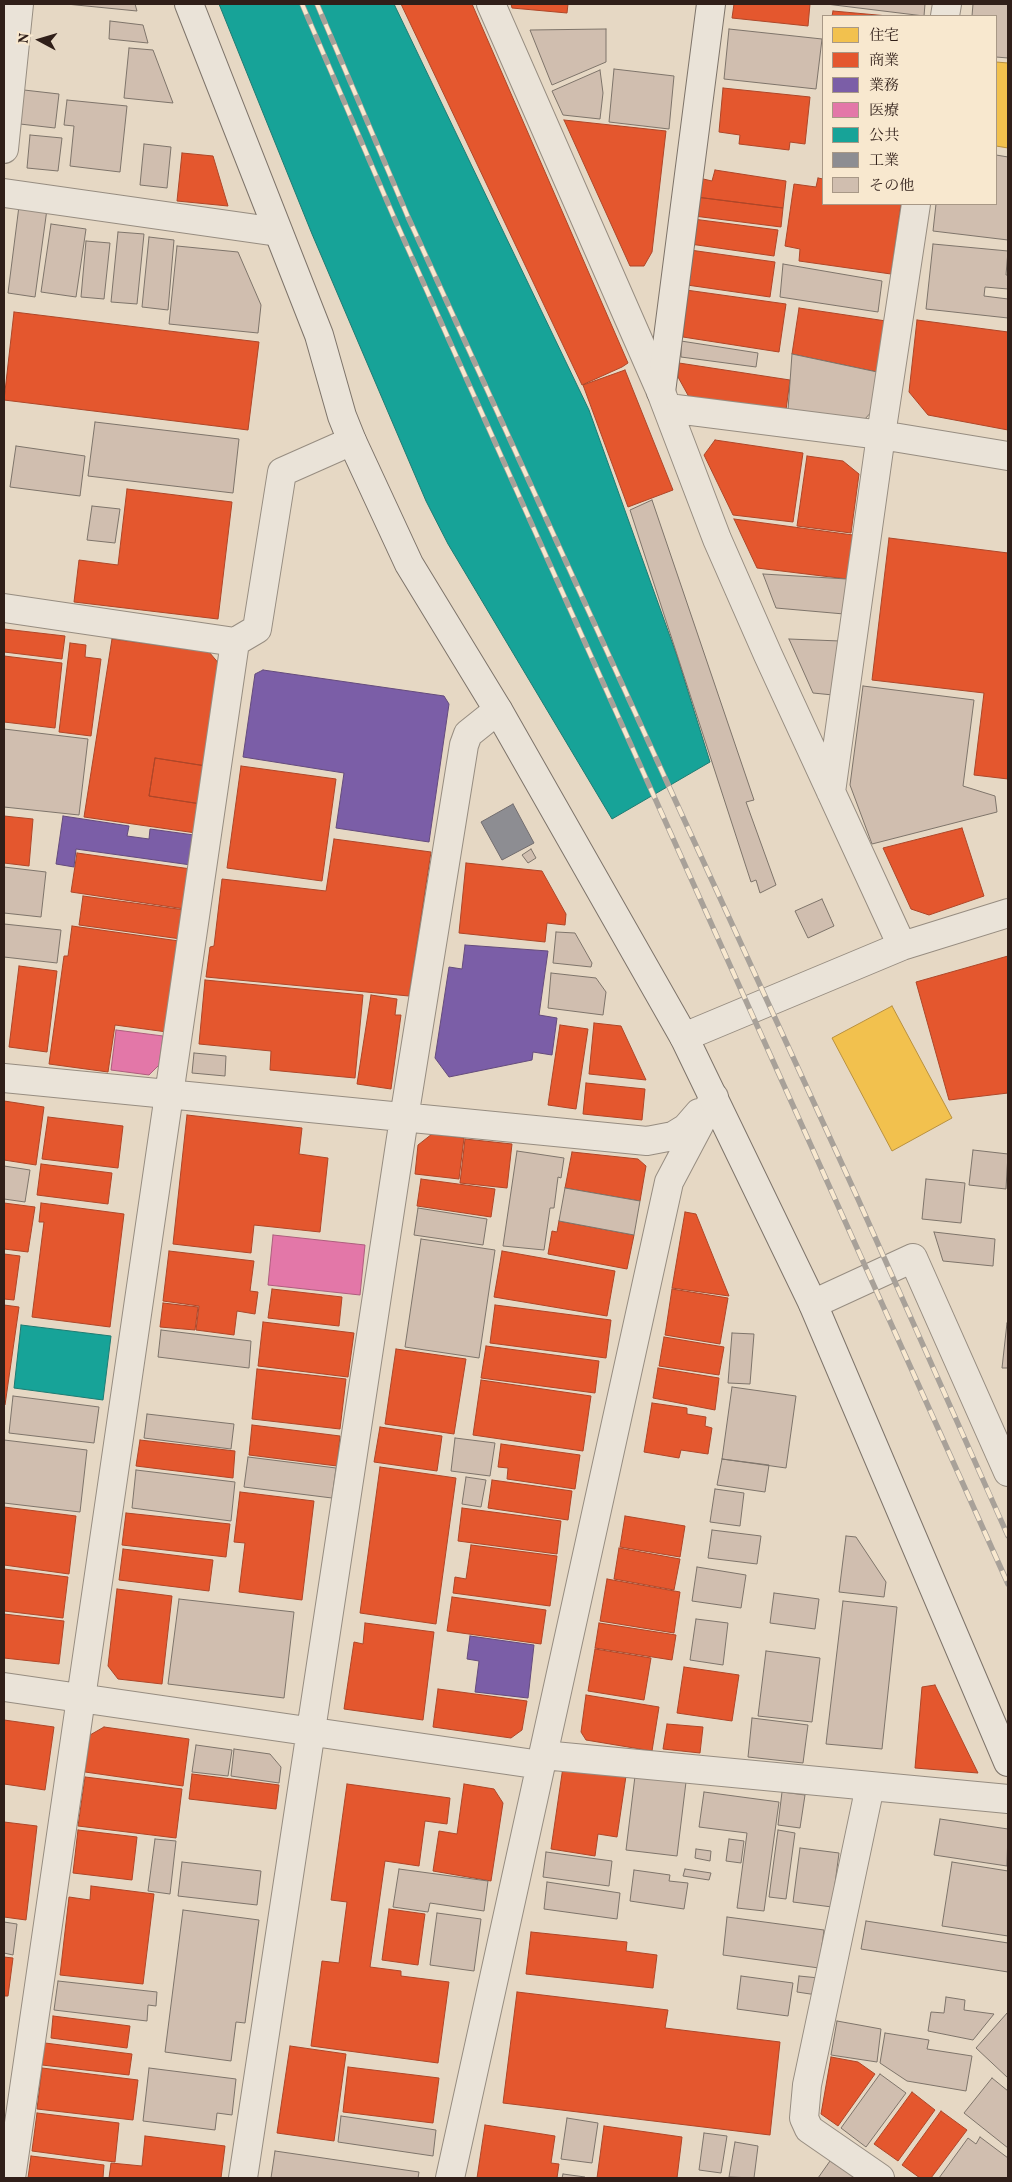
<!DOCTYPE html>
<meta charset="utf-8">
<style>
body{margin:0}
#map{position:relative;width:1012px;height:2182px;overflow:hidden;background:#e6d8c4;font-family:Vollkorn,"Noto Serif JP",serif}
canvas{display:block}
.frame{position:absolute;inset:0;border:5px solid #301f19;pointer-events:none}
.legend{position:absolute;left:822px;top:15px;width:175px;height:190px;box-sizing:border-box;background:#f8e8cf;border:1px solid #a89886;margin:0;padding:6px 9px;list-style:none;font-size:15px;color:#301f19}
.legend li{display:flex;align-items:center;gap:10px;height:25px}
.legend b{width:25px;border:1px solid #a89886}
.north{position:absolute;left:15px;top:15px;width:50px;height:50px;-webkit-text-stroke:4px #f8e8cf;paint-order:stroke;rotate:276deg;font-size:14px;font-weight:700;line-height:20px;text-align:center;color:#301f19}
.north::after{content:'';display:block;margin:auto;width:18px;height:22px;background:#301f19;clip-path:polygon(50% 0,100% 100%,50% 72%,0 100%)}
</style>
<div id="map">
<canvas width="1012" height="2182"></canvas>
<div class="frame"></div>
<ul class="legend">
<li><b style="height:14px;background:#f2c14e"></b>住宅</li>
<li><b style="height:14px;background:#e4572e"></b>商業</li>
<li><b style="height:14px;background:#7b5ea7"></b>業務</li>
<li><b style="height:14px;background:#e377a8"></b>医療</li>
<li><b style="height:14px;background:#17a398"></b>公共</li>
<li><b style="height:14px;background:#8d8d92"></b>工業</li>
<li><b style="height:14px;background:#d0beaf"></b>その他</li>
</ul>
<div class="north">N</div>
</div>
<script>
const g = document.querySelector('canvas').getContext('2d');
g.lineJoin = 'round';
function fillPath(path, color) { g.fillStyle = color; g.fill(path, 'evenodd'); }
const poly = rows => new Path2D(rows.map(r => 'M' + r).join(''));
function stroke(path, color, width, dash) { g.strokeStyle = color; g.lineWidth = width; g.lineCap = dash ? 'butt' : 'round'; g.setLineDash(dash || []); g.stroke(path); }
const homes = poly([
 [996,62,1008,63,1008,148,996,146,996,62],
 [892,1006,952,1118,892,1151,832,1038,892,1006]
]);
const shops = poly([
 [401,4,472,4,628,363,622,367,582,385,401,4],
 [511,4,568,4,567,13,512,8,511,4],
 [734,4,810,4,808,26,732,18,734,4],
 [833,11,888,16,832,16,833,11],
 [723,88,810,97,805,144,790,142,789,150,739,144,740,135,719,132,723,88],
 [564,120,666,131,652,252,644,266,630,266,564,120],
 [182,153,213,156,228,206,177,201,182,153],
 [715,170,786,181,783,208,696,197,699,178,712,181,715,170],
 [818,178,823,179,823,204,901,204,891,274,799,261,800,249,785,246,794,184,816,187,818,178],
 [696,197,783,208,781,227,694,216,696,197],
 [693,219,778,230,774,256,690,244,693,219],
 [690,250,775,262,770,297,687,285,690,250],
 [686,290,786,304,779,352,683,337,686,290],
 [799,308,886,321,882,373,792,354,799,308],
 [14,312,259,342,248,430,4,400,14,312],
 [917,320,1008,332,1008,430,928,415,909,392,917,320],
 [679,363,790,380,786,410,689,397,678,377,679,363],
 [625,370,673,490,628,507,583,385,625,370],
 [715,440,803,453,793,522,733,515,704,455,715,440],
 [807,456,843,461,859,474,851,533,797,526,807,456],
 [127,489,232,502,218,619,74,602,79,560,118,565,127,489],
 [734,519,853,535,847,579,757,568,734,519],
 [889,538,1008,553,1008,779,974,775,984,693,872,680,889,538],
 [4,629,65,636,62,659,4,652,4,629],
 [112,639,209,652,221,666,206,766,155,758,149,796,201,804,196,833,84,817,112,639],
 [70,643,86,645,85,657,101,659,91,736,59,732,70,643],
 [4,656,62,663,55,728,4,722,4,656],
 [155,758,206,766,201,804,149,796,155,758],
 [241,766,336,779,322,881,227,868,241,766],
 [4,816,33,819,29,866,4,863,4,816],
 [962,828,984,896,929,915,911,909,883,848,962,828],
 [334,839,431,852,409,996,206,977,210,947,214,946,222,879,326,891,334,839],
 [77,853,191,869,185,909,71,892,77,853],
 [466,863,542,871,566,914,565,925,547,923,545,942,459,933,466,863],
 [83,896,185,910,181,939,79,925,83,896],
 [72,926,179,941,167,1032,115,1025,108,1072,49,1064,64,956,68,956,72,926],
 [1008,956,1008,1093,949,1100,916,982,1008,956],
 [19,966,57,971,47,1052,9,1047,19,966],
 [205,980,363,995,355,1078,270,1070,271,1051,199,1044,205,980],
 [371,995,397,999,395,1015,401,1015,391,1089,357,1084,371,995],
 [594,1023,621,1026,646,1080,589,1074,594,1023],
 [560,1025,588,1029,576,1109,548,1105,560,1025],
 [586,1083,645,1089,642,1120,583,1114,586,1083],
 [4,1101,44,1107,36,1165,4,1160,4,1101],
 [187,1115,302,1128,299,1154,328,1158,320,1232,254,1225,251,1253,173,1244,187,1115],
 [48,1117,123,1126,118,1168,42,1159,48,1117],
 [432,1134,464,1138,459,1179,415,1174,418,1145,432,1134],
 [465,1139,512,1144,507,1188,460,1183,465,1139],
 [572,1152,638,1159,646,1166,640,1201,565,1188,572,1152],
 [41,1164,112,1173,108,1204,37,1195,41,1164],
 [421,1179,495,1189,491,1217,417,1206,421,1179],
 [4,1203,35,1207,28,1252,4,1249,4,1203],
 [41,1203,124,1214,110,1327,32,1317,44,1222,39,1222,41,1203],
 [685,1212,696,1214,729,1296,672,1288,685,1212],
 [559,1221,634,1235,627,1269,548,1254,552,1231,557,1232,559,1221],
 [169,1251,254,1261,250,1291,258,1292,255,1314,237,1311,234,1335,196,1330,199,1306,163,1301,169,1251],
 [502,1251,615,1271,607,1316,494,1297,502,1251],
 [4,1254,20,1256,14,1300,4,1299,4,1254],
 [272,1289,342,1297,339,1326,268,1318,272,1289],
 [672,1289,728,1298,720,1344,665,1335,672,1289],
 [163,1303,198,1307,195,1330,160,1327,163,1303],
 [4,1305,19,1307,5,1405,4,1405,4,1305],
 [495,1305,611,1320,606,1358,490,1343,495,1305],
 [263,1322,354,1333,348,1377,258,1366,263,1322],
 [664,1337,724,1347,719,1375,659,1366,664,1337],
 [486,1346,599,1361,595,1393,481,1378,486,1346],
 [396,1349,466,1359,454,1434,385,1424,396,1349],
 [658,1368,719,1378,715,1410,653,1398,658,1368],
 [257,1369,346,1379,340,1429,252,1419,257,1369],
 [481,1380,591,1396,583,1451,473,1435,481,1380],
 [652,1403,687,1408,687,1414,706,1417,705,1426,712,1428,708,1454,681,1450,679,1458,644,1452,652,1403],
 [252,1425,340,1436,337,1466,249,1455,252,1425],
 [380,1427,442,1436,437,1471,374,1462,380,1427],
 [140,1440,235,1451,233,1478,136,1466,140,1440],
 [501,1444,580,1455,575,1489,507,1479,508,1468,498,1467,501,1444],
 [380,1467,456,1478,436,1624,360,1613,380,1467],
 [492,1480,572,1491,568,1520,488,1508,492,1480],
 [240,1492,314,1501,302,1600,239,1592,245,1543,234,1542,240,1492],
 [4,1507,76,1516,69,1574,4,1565,4,1507],
 [462,1508,561,1521,557,1554,458,1541,462,1508],
 [126,1513,230,1524,226,1557,122,1545,126,1513],
 [625,1516,685,1526,680,1557,620,1547,625,1516],
 [471,1545,557,1556,550,1606,453,1593,455,1577,466,1579,471,1545],
 [619,1548,680,1559,674,1590,614,1579,619,1548],
 [123,1549,213,1560,209,1591,119,1580,123,1549],
 [4,1569,68,1577,63,1618,4,1611,4,1569],
 [607,1579,680,1592,674,1633,600,1621,607,1579],
 [117,1589,172,1596,162,1684,118,1679,108,1666,117,1589],
 [452,1597,546,1610,541,1644,447,1631,452,1597],
 [4,1614,64,1621,59,1664,4,1658,4,1614],
 [365,1623,434,1632,423,1720,344,1709,354,1642,363,1644,365,1623],
 [599,1623,676,1635,672,1660,595,1648,599,1623],
 [595,1649,651,1658,644,1700,588,1691,595,1649],
 [684,1667,739,1675,732,1721,677,1713,684,1667],
 [935,1685,978,1773,915,1768,922,1687,935,1685],
 [438,1689,527,1701,522,1730,511,1738,433,1727,438,1689],
 [586,1695,659,1707,652,1751,586,1740,581,1732,586,1695],
 [4,1720,54,1727,45,1790,4,1784,4,1720],
 [667,1724,703,1727,700,1753,663,1749,667,1724],
 [104,1727,189,1739,183,1786,85,1772,90,1735,104,1727],
 [563,1767,626,1776,617,1837,598,1834,595,1856,551,1849,563,1767],
 [192,1774,279,1785,276,1809,189,1799,192,1774],
 [85,1777,182,1789,176,1838,78,1826,85,1777],
 [347,1784,450,1798,447,1824,425,1821,419,1866,385,1861,370,1967,401,1971,401,1976,449,1982,438,2063,311,2046,322,1961,339,1963,347,1902,331,1900,347,1784],
 [464,1784,494,1789,503,1803,491,1881,433,1871,439,1831,457,1834,464,1784],
 [4,1822,37,1826,26,1920,4,1917,4,1822],
 [78,1830,137,1837,132,1880,73,1873,78,1830],
 [91,1886,154,1894,143,1984,60,1975,69,1897,90,1900,91,1886],
 [389,1909,425,1914,418,1965,382,1960,389,1909],
 [531,1932,627,1942,626,1951,657,1955,653,1988,526,1974,531,1932],
 [4,1957,13,1958,8,1996,4,1996,4,1957],
 [517,1992,668,2010,665,2028,780,2042,770,2135,503,2103,517,1992],
 [53,2016,130,2026,127,2048,51,2038,53,2016],
 [45,2043,132,2054,129,2075,42,2065,45,2043],
 [290,2046,346,2054,334,2141,277,2133,290,2046],
 [831,2057,858,2062,875,2074,838,2126,821,2114,831,2057],
 [348,2067,439,2078,433,2123,343,2112,348,2067],
 [42,2068,138,2080,133,2120,37,2109,42,2068],
 [912,2092,935,2110,898,2161,874,2144,912,2092],
 [941,2111,967,2130,931,2178,920,2178,902,2165,941,2111],
 [37,2113,119,2123,115,2162,32,2151,37,2113],
 [485,2125,555,2136,551,2163,559,2164,557,2178,477,2178,485,2125],
 [604,2126,682,2137,677,2178,597,2178,604,2126],
 [145,2136,225,2146,221,2178,109,2178,111,2163,142,2166,145,2136],
 [31,2156,104,2165,103,2178,28,2178,31,2156]
]);
const offices = poly([
 [263,670,444,696,449,704,429,842,336,828,344,773,243,757,255,674,263,670],
 [63,816,129,826,127,836,149,839,150,829,194,835,191,865,76,849,74,867,56,864,63,816],
 [465,945,548,951,539,1015,557,1018,552,1055,533,1052,532,1060,449,1077,435,1058,449,967,462,969,465,945],
 [470,1636,534,1645,528,1698,475,1692,479,1661,467,1659,470,1636]
]);
const health = poly([
 [116,1030,163,1036,159,1065,149,1075,111,1070,116,1030],
 [273,1235,365,1245,360,1295,268,1285,273,1235]
]);
const public = poly([
 [219,4,394,4,589,410,677,656,710,762,612,819,448,544,426,501,312,234,219,4],
 [21,1325,111,1336,103,1400,14,1388,21,1325]
]);
const industry = poly([
 [513,804,534,843,502,860,481,822,513,804]
]);
const building = poly([
 [66,4,135,4,137,11,66,4],
 [826,4,925,4,924,16,826,4],
 [973,4,1008,4,1008,58,996,57,996,16,972,16,973,4],
 [110,21,143,25,148,43,109,39,110,21],
 [606,29,606,62,552,85,530,30,606,29],
 [729,29,822,39,816,89,724,79,729,29],
 [129,48,153,50,173,103,124,98,129,48],
 [614,69,674,76,669,129,609,122,614,69],
 [600,70,603,93,600,119,563,115,552,91,600,70],
 [24,90,59,94,55,128,20,124,24,90],
 [67,100,127,106,120,172,70,166,74,126,64,125,67,100],
 [30,135,62,138,58,171,27,168,30,135],
 [144,144,171,147,167,188,140,185,144,144],
 [996,155,1008,157,1008,240,933,231,936,204,996,204,996,155],
 [19,206,47,209,35,297,8,293,19,206],
 [51,224,86,229,76,297,41,292,51,224],
 [118,232,144,234,137,304,111,302,118,232],
 [149,237,174,240,168,310,142,307,149,237],
 [86,241,110,243,104,299,81,297,86,241],
 [933,244,1008,251,1006,275,1008,275,1008,289,985,287,984,296,1008,299,1008,318,926,309,933,244],
 [177,246,238,252,261,305,258,333,169,324,177,246],
 [783,264,882,281,878,312,780,297,783,264],
 [681,341,758,353,756,367,681,357,681,341],
 [792,354,882,373,875,408,863,421,788,410,792,354],
 [95,422,239,439,233,493,88,476,95,422],
 [16,446,85,456,80,496,10,487,16,446],
 [652,500,754,800,746,802,776,885,760,893,756,880,751,882,630,510,652,500],
 [92,506,120,509,115,543,87,540,92,506],
 [763,574,847,579,844,614,776,608,763,574],
 [789,639,840,641,833,695,813,693,789,639],
 [863,686,974,700,963,786,995,796,997,812,872,844,850,785,863,686],
 [4,729,88,739,79,815,4,807,4,729],
 [531,849,536,858,528,863,522,855,531,849],
 [4,867,46,872,41,917,4,913,4,867],
 [822,899,834,926,808,938,795,911,822,899],
 [4,924,61,930,57,963,4,957,4,924],
 [556,932,575,933,592,963,591,967,553,963,556,932],
 [551,973,596,978,606,992,603,1015,548,1008,551,973],
 [194,1053,226,1056,225,1076,192,1073,194,1053],
 [973,1150,1008,1154,1006,1189,969,1185,973,1150],
 [517,1151,564,1158,561,1178,558,1177,554,1208,550,1208,544,1250,503,1246,517,1151],
 [4,1166,30,1170,25,1202,4,1199,4,1166],
 [926,1179,965,1183,961,1223,922,1219,926,1179],
 [565,1188,640,1201,634,1235,559,1221,565,1188],
 [418,1208,487,1219,483,1245,414,1235,418,1208],
 [934,1232,995,1239,993,1266,943,1261,934,1232],
 [421,1239,495,1250,479,1358,405,1347,421,1239],
 [1007,1323,1008,1323,1008,1368,1002,1368,1007,1323],
 [161,1330,251,1341,249,1368,158,1357,161,1330],
 [732,1333,754,1334,750,1384,728,1383,732,1333],
 [732,1387,796,1396,786,1468,722,1459,732,1387],
 [13,1396,99,1407,94,1443,9,1433,13,1396],
 [147,1414,234,1424,231,1449,144,1438,147,1414],
 [455,1438,495,1443,490,1476,451,1471,455,1438],
 [4,1440,87,1450,80,1512,4,1503,4,1440],
 [248,1457,336,1468,332,1498,244,1487,248,1457],
 [722,1459,769,1465,765,1492,717,1485,722,1459],
 [136,1470,235,1482,231,1521,132,1508,136,1470],
 [466,1477,486,1480,481,1507,462,1504,466,1477],
 [715,1489,744,1493,740,1526,710,1522,715,1489],
 [712,1530,761,1536,757,1564,708,1558,712,1530],
 [846,1536,856,1537,886,1582,884,1597,839,1592,846,1536],
 [697,1567,746,1575,741,1608,692,1601,697,1567],
 [774,1593,819,1599,815,1629,770,1623,774,1593],
 [179,1599,294,1612,284,1698,168,1684,179,1599],
 [843,1601,897,1607,882,1749,826,1744,843,1601],
 [696,1619,728,1623,723,1665,690,1660,696,1619],
 [766,1651,820,1658,812,1722,758,1716,766,1651],
 [752,1718,808,1725,803,1763,748,1757,752,1718],
 [196,1745,232,1750,228,1776,192,1772,196,1745],
 [234,1749,270,1754,281,1767,279,1783,231,1776,234,1749],
 [635,1776,686,1782,677,1856,626,1850,635,1776],
 [704,1792,779,1802,764,1911,737,1908,747,1833,699,1827,704,1792],
 [782,1792,805,1795,800,1828,778,1825,782,1792],
 [940,1819,1008,1829,1007,1866,934,1855,940,1819],
 [778,1830,795,1833,786,1899,769,1897,778,1830],
 [155,1839,176,1841,170,1894,148,1891,155,1839],
 [729,1839,744,1841,741,1863,726,1861,729,1839],
 [800,1848,839,1853,832,1907,793,1902,800,1848],
 [696,1849,711,1851,710,1861,695,1858,696,1849],
 [546,1852,612,1861,609,1886,543,1877,546,1852],
 [182,1862,261,1871,257,1905,178,1896,182,1862],
 [952,1862,1008,1871,1008,1936,942,1926,952,1862],
 [399,1869,488,1881,484,1911,430,1903,428,1912,393,1907,399,1869],
 [685,1869,711,1873,709,1880,683,1876,685,1869],
 [634,1870,670,1875,669,1881,688,1883,684,1909,630,1901,634,1870],
 [547,1882,620,1893,617,1919,544,1909,547,1882],
 [183,1910,259,1920,245,2023,236,2022,231,2061,165,2052,183,1910],
 [437,1913,481,1919,474,1971,430,1965,437,1913],
 [727,1917,824,1930,819,1968,723,1955,727,1917],
 [866,1921,1008,1943,1008,1972,861,1949,866,1921],
 [4,1922,17,1924,13,1955,4,1953,4,1922],
 [741,1976,793,1983,788,2016,737,2009,741,1976],
 [799,1976,819,1978,817,1995,797,1992,799,1976],
 [58,1981,157,1992,156,2006,148,2005,147,2021,54,2010,58,1981],
 [946,1997,965,2000,964,2010,994,2014,973,2040,928,2031,931,2012,944,2013,946,1997],
 [1008,2012,1008,2078,976,2048,1008,2012],
 [837,2021,881,2029,877,2062,831,2055,837,2021],
 [885,2033,929,2040,927,2049,972,2056,966,2091,907,2081,880,2063,885,2033],
 [149,2068,236,2079,232,2115,217,2113,215,2130,143,2121,149,2068],
 [880,2074,906,2093,866,2147,841,2128,880,2074],
 [992,2078,1008,2091,1008,2148,964,2113,992,2078],
 [341,2116,436,2130,433,2156,338,2142,341,2116],
 [567,2118,598,2123,592,2163,561,2159,567,2118],
 [704,2133,727,2136,721,2173,699,2170,704,2133],
 [980,2137,1008,2158,1008,2178,939,2178,968,2138,976,2144,980,2137],
 [735,2142,758,2146,754,2178,729,2177,735,2142],
 [275,2151,419,2172,418,2178,271,2178,275,2151],
 [830,2161,856,2178,818,2178,830,2161],
 [563,2174,585,2177,585,2178,562,2178,563,2174]
]);
const street = poly([
 [491,4,661,392,717,539,768,655,902,946],
 [945,16,947,4],
 [4,149,19,4],
 [4,193,278,232],
 [668,408,881,435,1008,456],
 [4,608,235,642,257,629,282,472,352,441],
 [831,792,881,435,916,204],
 [684,1037,902,946,1008,913],
 [4,1078,647,1141,673,1136,686,1128,699,1113],
 [813,1304,913,1258,1008,1472],
 [4,1687,541,1765],
 [543,1755,1008,1799],
 [870,1786,807,2085,804,2118,809,2129,880,2178],
 [11,2178,235,642],
 [243,2178,404,1118,464,745,468,734,498,710],
 [450,2178,669,1182,714,1097]
]);
const secondary = poly([
 [189,4,319,335,342,416,352,441,409,564,498,710,684,1037,813,1304,1008,1762],
 [661,392,711,4]
]);
const rail = poly([
 [302,4,396,222,1008,1584],
 [317,4,408,217,858,1199,1008,1536]
]);
fillPath(homes, '#f2c14e');
stroke(homes, '#b8903e', 1);
fillPath(shops, '#e4572e');
stroke(shops, '#ae4628', 1);
fillPath(offices, '#7b5ea7');
stroke(offices, '#644b7c', 1);
fillPath(health, '#e377a8');
stroke(health, '#ad5d7d', 1);
fillPath(public, '#17a398');
stroke(public, '#1e7b72', 1);
fillPath(industry, '#8d8d92');
stroke(industry, '#716c6e', 1);
fillPath(building, '#d0beaf');
stroke(building, '#7e746a', 1);
stroke(street, '#978d81', 30);
stroke(secondary, '#7e746a', 30);
stroke(street, '#eae3d8', 28);
stroke(secondary, '#eae3d8', 28);
stroke(rail, '#a8a199', 5.5);
stroke(rail, '#f8e8cf', 4, [11]);
</script>
